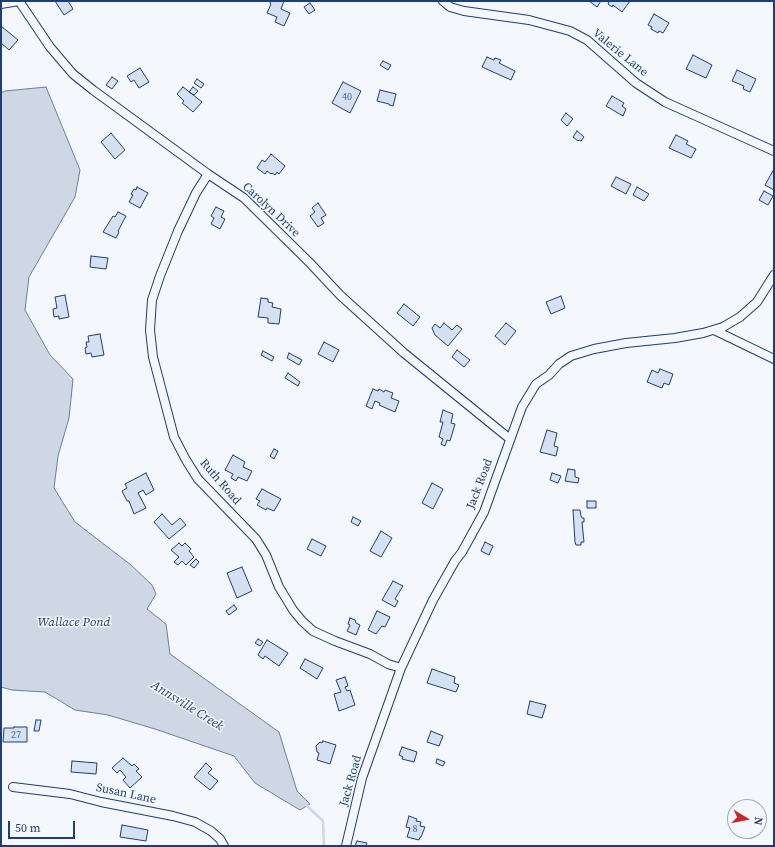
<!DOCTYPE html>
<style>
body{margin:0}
#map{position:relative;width:775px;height:847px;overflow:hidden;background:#f4f7fb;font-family:"Source Serif 4",serif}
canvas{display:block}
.frame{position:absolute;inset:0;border:2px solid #1d3f73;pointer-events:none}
.north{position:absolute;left:727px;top:799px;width:40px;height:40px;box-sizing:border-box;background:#f4f7fb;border:1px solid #9eadc5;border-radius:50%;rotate:100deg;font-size:11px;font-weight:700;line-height:16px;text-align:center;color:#1d3f73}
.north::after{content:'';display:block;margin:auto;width:14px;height:18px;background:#c62828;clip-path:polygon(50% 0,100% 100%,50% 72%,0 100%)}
.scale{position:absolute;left:8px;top:821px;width:67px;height:18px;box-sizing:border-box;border:2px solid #1d3f73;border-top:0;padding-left:5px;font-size:12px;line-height:14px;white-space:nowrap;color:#1d3f73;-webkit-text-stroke:3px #f4f7fb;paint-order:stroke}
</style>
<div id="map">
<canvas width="775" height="847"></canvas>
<div class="frame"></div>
<div class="north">N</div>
<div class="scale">50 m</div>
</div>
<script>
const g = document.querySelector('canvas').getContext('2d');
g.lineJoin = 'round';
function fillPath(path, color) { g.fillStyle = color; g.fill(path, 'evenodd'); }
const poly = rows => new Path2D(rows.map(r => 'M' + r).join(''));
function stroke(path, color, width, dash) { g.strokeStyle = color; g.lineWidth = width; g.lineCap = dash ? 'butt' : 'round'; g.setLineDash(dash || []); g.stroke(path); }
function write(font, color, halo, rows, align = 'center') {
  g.font = font + ' "Source Serif 4",serif'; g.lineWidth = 3; g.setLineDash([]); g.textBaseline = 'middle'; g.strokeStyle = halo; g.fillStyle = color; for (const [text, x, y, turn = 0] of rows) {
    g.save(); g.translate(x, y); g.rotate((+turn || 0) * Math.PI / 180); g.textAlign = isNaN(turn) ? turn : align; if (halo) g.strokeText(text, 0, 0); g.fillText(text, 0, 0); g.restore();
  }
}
const water = poly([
 [46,87,80,170,75,197,29,277,25,310,50,355,73,379,69,418,58,456,54,488,75,522,131,565,152,585,156,594,147,609,166,624,170,654,279,732,297,791,310,804,300,810,255,783,234,756,155,729,108,715,75,710,45,692,12,690,1,687,1,93,5,91,46,87]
]);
const stream = poly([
 [305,804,323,821,324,846]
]);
const building = poly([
 [55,1,68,1,73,9,64,15,55,1],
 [271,1,284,1,281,9,290,13,284,26,275,22,277,17,267,13,271,4,270,3,271,1],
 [589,1,601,1,597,7,589,1],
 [607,1,630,1,622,12,613,5,612,7,608,4,609,2,607,1],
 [310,3,315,10,309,14,304,7,310,3],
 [654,14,669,23,663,33,659,31,658,33,651,29,652,27,648,25,654,14],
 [1,26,18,40,9,50,1,43,1,26],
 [693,55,712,65,706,78,686,69,693,55],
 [487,57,494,60,495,58,501,60,499,63,515,71,511,80,482,67,487,57],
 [383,61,391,65,388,70,380,65,383,61],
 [140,68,149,82,139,88,134,80,131,82,127,76,140,68],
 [737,70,756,79,750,92,743,89,744,86,732,81,737,70],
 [112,77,118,81,112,89,106,85,112,77],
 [197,79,204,84,201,88,194,83,197,79],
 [343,82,361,91,350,113,332,103,343,82],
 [183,87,202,102,193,112,186,106,182,103,184,101,177,94,183,87],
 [193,87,198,91,194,95,189,92,193,87],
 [380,90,396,94,393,106,389,105,389,104,377,101,380,90],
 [612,96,624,103,622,106,626,109,623,116,606,106,612,96],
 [566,113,573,119,567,126,561,120,566,113],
 [577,131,584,137,581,141,579,140,578,141,573,137,577,131],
 [111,133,125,150,115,159,101,142,111,133],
 [676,135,688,141,686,144,696,149,691,158,669,148,676,135],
 [271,154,285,166,279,174,277,172,275,175,272,173,271,174,267,171,265,174,257,168,262,160,265,162,271,154],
 [774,169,774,190,765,185,774,169],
 [616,177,631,184,626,194,611,186,616,177],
 [137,187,148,193,140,208,129,202,133,195,131,194,134,189,136,190,137,187],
 [637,187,649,194,644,201,633,195,637,187],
 [764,191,773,196,768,205,759,200,764,191],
 [318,203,326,215,321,218,324,223,318,227,310,216,315,212,312,208,318,203],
 [216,207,224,211,221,217,225,219,220,229,211,224,214,218,211,216,216,207],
 [118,212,126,216,118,231,119,232,116,238,103,232,113,216,115,217,118,212],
 [91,256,108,258,106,269,90,267,91,256],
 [65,295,69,317,59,319,59,316,54,317,53,309,57,308,55,297,65,295],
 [561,296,565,308,551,314,546,302,561,296],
 [261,298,268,299,268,302,273,303,272,307,281,309,279,324,268,323,268,318,258,317,261,298],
 [404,304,420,317,413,326,397,313,404,304],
 [444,323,452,330,457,325,462,329,448,346,435,335,432,328,435,324,440,328,444,323],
 [506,323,516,331,505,345,495,336,506,323],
 [100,334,104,355,92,357,91,353,86,354,85,348,87,347,86,342,89,342,88,336,100,334],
 [324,342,339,350,333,362,318,354,324,342],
 [457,350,470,360,464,367,452,357,457,350],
 [263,351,274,357,272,361,261,355,263,351],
 [289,353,302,360,299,365,287,358,289,353],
 [660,369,673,374,669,385,664,383,662,388,647,382,652,370,658,373,660,369],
 [288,373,300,382,298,386,285,378,288,373],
 [373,389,378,391,379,389,384,392,385,390,393,393,391,398,399,401,395,412,379,405,380,403,375,401,372,409,366,406,373,389],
 [443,410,453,414,451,423,455,424,450,441,447,440,445,446,441,444,443,439,439,437,443,422,440,422,443,410],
 [547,430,557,433,554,446,558,447,556,456,540,452,547,430],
 [274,449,278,451,274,459,270,456,274,449],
 [233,455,245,462,243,467,252,471,247,481,238,477,236,481,231,478,233,474,225,470,233,455],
 [568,469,575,470,575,477,579,478,578,483,565,481,568,469],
 [146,473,154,490,146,495,143,490,138,493,146,508,134,514,129,501,127,501,122,491,127,488,125,484,146,473],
 [552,473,561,476,558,483,550,480,552,473],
 [432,483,443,489,433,509,422,503,432,483],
 [262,489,281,499,274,511,267,508,266,510,257,505,260,501,256,499,262,489],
 [587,501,596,501,596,508,587,508,587,501],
 [573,510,580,510,581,516,582,518,584,518,584,522,582,522,584,542,581,542,581,545,576,545,575,542,573,510],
 [162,514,172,525,180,518,186,525,169,539,154,522,162,514],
 [353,517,361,521,358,526,351,522,353,517],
 [381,531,392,538,381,557,370,551,381,531],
 [312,539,326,546,321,556,307,549,312,539],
 [485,542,493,546,489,555,481,551,485,542],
 [179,543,182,546,185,543,191,549,189,551,194,557,186,565,182,561,178,565,174,562,179,557,171,550,179,543],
 [196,559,199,562,194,568,190,565,196,559],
 [242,567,252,591,237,598,227,573,242,567],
 [393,581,403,586,395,599,398,601,395,607,382,600,393,581],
 [234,605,237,609,229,615,226,611,234,605],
 [377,611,390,617,385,627,382,626,376,634,368,630,377,611],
 [350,618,355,620,356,623,360,625,356,635,347,631,350,625,348,624,350,618],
 [258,639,263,642,260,646,255,643,258,639],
 [267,640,288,653,279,666,265,656,263,659,258,655,267,640],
 [305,659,323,668,317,679,300,668,305,659],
 [432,669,455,677,454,683,459,685,456,692,427,683,432,669],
 [345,677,348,686,345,687,347,691,350,690,355,705,339,711,334,694,341,692,336,680,345,677],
 [530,701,546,705,542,718,527,714,530,701],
 [36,720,41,720,39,731,34,731,36,720],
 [14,727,27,727,27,742,3,742,4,728,14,728,14,727],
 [431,731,443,736,439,746,427,742,431,731],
 [323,741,336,745,330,764,317,760,319,753,317,752,316,746,320,742,322,743,323,741],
 [402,747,417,752,414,762,402,759,403,757,399,755,402,747],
 [123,758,132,766,134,764,139,769,136,771,142,777,130,788,123,780,126,777,120,770,117,773,112,768,123,758],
 [437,759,445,762,443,766,436,763,437,759],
 [72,761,97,763,96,774,71,772,72,761],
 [206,763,212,769,208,773,218,781,210,790,194,777,206,763],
 [409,816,417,819,416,821,421,822,420,826,425,827,421,837,420,837,419,840,407,837,410,828,406,827,409,816],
 [122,825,148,830,146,841,120,837,122,825],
 [357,841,367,843,366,846,355,846,357,841]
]);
const street = poly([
 [19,1,50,47,73,74,93,90,208,174,244,198,310,263,340,295,404,353,510,439],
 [443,1,450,7,464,11,529,20,570,31,587,40,636,83,665,102,774,151],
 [1,4,19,1],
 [208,174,196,193,178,231,160,276,152,300,150,330,153,357,174,437,186,460,198,479,256,539,266,555,279,587,293,610,302,621,313,631,335,641,370,654,388,664,401,668],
 [714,330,774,359],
 [13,787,70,794,101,802,173,816,195,822,211,831,220,839,224,846],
 [346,846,362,778,401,668,433,600,455,561,462,552,484,512,522,407,536,384,549,375,559,364,571,356,594,349,626,343,675,338,703,333,723,327,740,317,757,302,774,275]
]);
const numberNames = [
 ["40",347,97],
 ["27",16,735],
 ["8",415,829]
];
const streetNames = [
 ["Valerie Lane",620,53,39],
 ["Carolyn Drive",271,210,43],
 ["Ruth Road",220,482,49],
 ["Jack Road",480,484,-69],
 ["Jack Road",351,781,-74],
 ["Susan Lane",126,794,12]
];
const waterNames = [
 ["Wallace Pond",74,623],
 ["Annsville Creek",187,706,32]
];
fillPath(water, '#cfd7e4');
stroke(water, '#687fa3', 1);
stroke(stream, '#cfd7e4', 2.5);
fillPath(building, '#d5e0f0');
stroke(building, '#1d3f73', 1);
stroke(street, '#1d3f73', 10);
stroke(street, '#f4f7fb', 8);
write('10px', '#4b6792', null, numberNames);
write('12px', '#1d3f73', '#f4f7fb', streetNames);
write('italic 13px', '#1d3f73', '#f4f7fb', waterNames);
</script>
